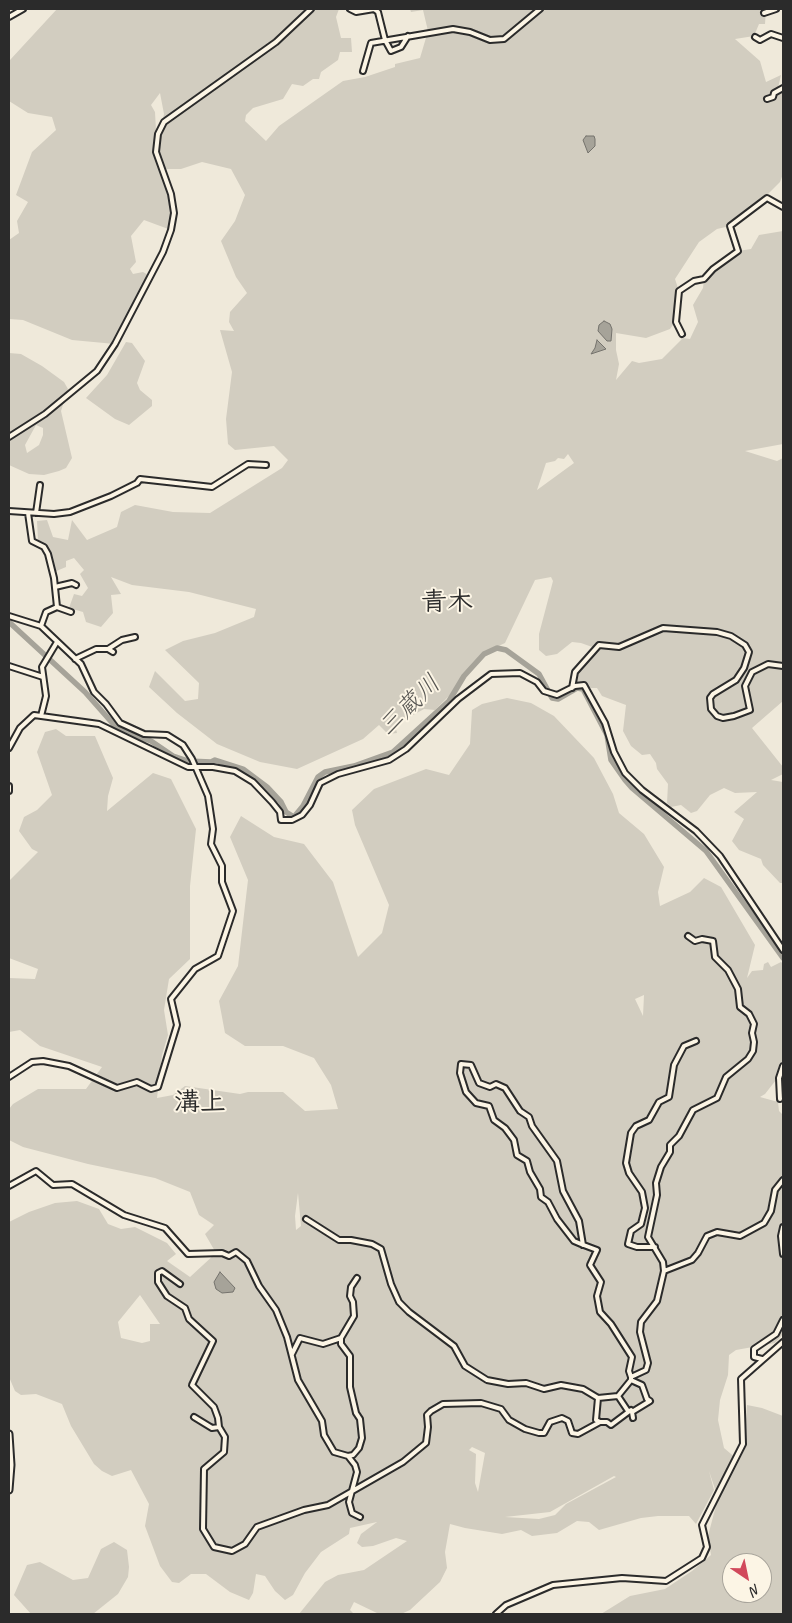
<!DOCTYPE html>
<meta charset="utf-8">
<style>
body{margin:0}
#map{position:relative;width:792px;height:1623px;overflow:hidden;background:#efe9da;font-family:Caveat,sans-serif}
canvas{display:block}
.frame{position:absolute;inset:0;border:10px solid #2b2b2b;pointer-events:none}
.north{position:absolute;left:722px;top:1553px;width:50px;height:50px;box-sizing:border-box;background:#fcf5e5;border:1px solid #a8a49b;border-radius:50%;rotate:146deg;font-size:14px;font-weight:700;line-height:20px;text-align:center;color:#2b2b2b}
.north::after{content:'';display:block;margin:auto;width:18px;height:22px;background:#d1495b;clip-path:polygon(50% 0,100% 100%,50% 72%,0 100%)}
</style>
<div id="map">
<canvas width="792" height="1623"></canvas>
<div class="frame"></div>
<div class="north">N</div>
</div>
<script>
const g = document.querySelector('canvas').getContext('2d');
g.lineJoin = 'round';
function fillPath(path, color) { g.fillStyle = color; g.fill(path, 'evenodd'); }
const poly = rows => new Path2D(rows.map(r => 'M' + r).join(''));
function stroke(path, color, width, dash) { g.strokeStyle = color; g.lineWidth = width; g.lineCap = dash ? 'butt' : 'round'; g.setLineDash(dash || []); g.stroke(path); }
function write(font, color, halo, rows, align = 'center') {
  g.font = font + ' Caveat,"Klee One",sans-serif'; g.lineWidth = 4; g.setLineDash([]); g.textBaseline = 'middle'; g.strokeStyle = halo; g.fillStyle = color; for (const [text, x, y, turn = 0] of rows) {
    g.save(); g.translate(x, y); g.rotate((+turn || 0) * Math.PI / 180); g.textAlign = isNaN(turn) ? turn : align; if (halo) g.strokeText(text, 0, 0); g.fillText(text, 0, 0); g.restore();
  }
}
const green = poly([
 [57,9,339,9,336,17,341,38,351,38,352,52,340,52,338,60,321,72,319,79,313,79,303,86,292,84,283,99,253,108,246,115,245,121,266,141,279,126,343,81,365,77,395,67,395,64,420,58,428,31,423,10,411,12,410,9,766,9,765,24,759,24,754,36,735,39,760,61,766,82,781,75,778,88,783,92,783,174,780,182,757,205,730,226,717,229,699,242,675,279,679,291,675,322,670,329,646,338,616,333,616,350,619,364,616,380,632,361,639,363,662,359,683,338,690,339,698,322,693,305,703,288,704,279,713,269,738,251,751,249,759,235,783,231,783,444,745,451,777,461,783,458,783,701,752,728,783,767,783,774,771,780,783,782,783,883,780,883,763,865,761,859,739,850,732,841,744,819,734,812,757,792,735,793,724,788,710,795,697,811,691,813,681,805,671,807,667,803,668,784,657,769,656,763,650,754,642,755,631,746,623,731,626,705,602,696,597,688,572,688,572,677,595,648,581,643,572,642,557,654,546,656,539,650,539,634,553,581,551,577,535,580,505,643,492,649,473,664,454,691,435,710,424,709,395,725,397,733,388,734,379,725,363,739,297,769,260,762,217,744,177,713,149,687,155,671,185,701,198,699,199,683,165,650,183,641,215,633,254,617,256,609,189,592,132,585,111,577,121,594,111,595,113,613,101,627,86,622,83,612,69,608,74,594,82,596,88,588,80,574,84,570,74,558,66,561,66,567,54,572,50,552,38,540,37,521,47,520,53,537,68,540,72,520,87,540,117,527,121,512,135,505,173,512,210,513,282,468,288,460,274,446,235,450,228,444,226,419,232,372,220,330,234,331,229,322,230,312,247,293,236,277,221,241,235,221,245,195,231,169,202,162,181,169,162,169,174,206,171,230,144,220,131,236,136,262,130,269,133,274,143,272,150,276,115,344,72,340,23,320,9,319,9,240,19,233,17,221,28,202,16,195,32,152,56,130,52,117,28,113,9,101,9,65,10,60],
 [160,93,164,114,157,149,155,112,151,105],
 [568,454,574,463,537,490,546,463,555,461,558,458,564,459],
 [126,342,132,343,145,361,137,383,140,390,152,400,152,406,129,425,115,419,86,398,107,375],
 [9,353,21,354,42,366,64,382,68,389,61,411,72,458,66,468,59,471,44,475,29,474,9,465],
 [36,425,43,428,43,435,39,445,27,453,25,445],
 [507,698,531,703,554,716,594,758,613,794,619,813,644,834,664,867,658,892,660,906,690,892,704,878,721,887,755,945,747,978,752,971,763,970,764,964,768,962,771,967,781,962,783,964,783,1071,765,1094,760,1097,778,1102,779,1111,783,1115,783,1334,775,1343,736,1350,729,1355,728,1375,720,1400,718,1420,724,1448,737,1459,741,1456,744,1446,747,1405,762,1408,783,1416,783,1614,601,1614,630,1596,665,1589,692,1571,711,1555,708,1536,718,1498,709,1471,714,1490,696,1524,689,1516,658,1516,641,1518,599,1530,589,1522,577,1521,557,1533,532,1536,521,1530,502,1534,465,1528,450,1524,445,1552,447,1568,440,1582,410,1610,401,1614,379,1614,354,1602,350,1610,354,1614,299,1614,325,1582,338,1575,364,1570,407,1541,396,1538,373,1546,362,1547,357,1543,361,1534,377,1522,350,1528,349,1534,321,1552,305,1573,293,1595,285,1600,275,1591,265,1576,256,1574,253,1593,249,1600,230,1592,206,1574,191,1574,179,1583,172,1582,160,1566,145,1526,149,1504,131,1470,112,1476,102,1471,94,1464,71,1426,62,1404,36,1394,21,1395,15,1391,9,1377,9,1222,29,1212,55,1203,77,1201,99,1209,108,1224,121,1229,135,1227,167,1243,176,1254,167,1261,190,1277,216,1253,205,1234,214,1225,199,1215,190,1192,155,1178,88,1164,23,1147,9,1140,9,1109,13,1104,38,1089,86,1089,102,1067,40,1046,20,1030,9,1032,9,978,35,979,38,969,9,958,9,881,38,852,32,849,19,831,24,817,37,810,52,795,37,752,45,732,56,729,66,736,95,736,113,778,108,796,107,811,153,773,171,779,196,829,190,886,190,959,169,979,164,1010,168,1035,162,1055,157,1098,173,1095,185,1086,240,1094,248,1092,283,1092,305,1111,338,1109,331,1085,314,1058,283,1046,245,1046,225,1033,219,1001,238,966,248,880,230,837,241,816,274,837,304,844,333,882,358,957,382,933,389,905,355,825,352,810,374,789,426,769,449,775,470,744,472,710,482,704],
 [644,995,643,1016,635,999],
 [298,1193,301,1226,296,1230,295,1216],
 [140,1295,160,1324,150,1324,150,1341,142,1343,121,1338,118,1322],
 [472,1447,485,1453,478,1492,475,1483,476,1454,469,1450],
 [614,1476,616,1477,566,1504,555,1515,539,1519,505,1517,550,1512],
 [732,1563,762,1563,762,1593,732,1593],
 [114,1542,127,1550,129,1567,128,1577,118,1594,93,1614,31,1614,14,1595,27,1565,40,1562,73,1580,88,1578,101,1549]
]);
const water = poly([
 [586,136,594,136,595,139,595,146,588,153,583,140,586,136],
 [604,321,610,324,612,329,611,341,607,341,598,331,599,325,604,321],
 [597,340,606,349,591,354,595,348,597,340],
 [220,1272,235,1288,233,1292,222,1293,216,1289,214,1282,220,1272]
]);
const river = poly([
 [9,622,85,692,115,726,132,735,151,741,173,756,188,761,211,762,215,760,243,769,267,787,281,802,286,812,294,817,303,806,318,777,325,772,354,766,393,752,449,701,464,676,484,654,497,648,506,650,539,674,552,698,558,699,577,688,583,689,607,735,611,760,625,780,632,788,706,851,783,958]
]);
const minor = poly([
 [350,9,356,12,374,9,378,12,385,40,391,51,401,47,408,36],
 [764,13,776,9],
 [9,17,23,9],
 [755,37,760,40,771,34,783,38],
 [363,71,371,43,453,29,470,32,490,40,504,39,540,9],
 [767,99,773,97,774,93,783,88],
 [682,334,676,322,679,291,694,281,704,279,713,269,738,251,730,226,767,198,783,207],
 [9,437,45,414,97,371,115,344,163,252,171,230,174,213,171,194,156,152,158,134,164,122,276,42,311,9],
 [9,511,54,514,70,512,111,496,137,483,140,479,212,487,248,464,266,465],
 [28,513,32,541,44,547,48,554,54,578,57,607,46,612,41,626],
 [36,513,40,485],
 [55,587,72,583,76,585],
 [57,607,71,612],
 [9,616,41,626,81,664,94,692,106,704,120,723,144,734,167,735,183,745,192,759,208,796,213,829,211,844,222,866,222,882,233,911,218,956,195,969,171,999,177,1025,158,1087,151,1089,137,1082,117,1088,69,1066,43,1061,32,1062,9,1077],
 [108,649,122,640,135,637],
 [75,659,96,649,108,649,113,652],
 [9,666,43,677],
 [572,688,575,672,599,645,619,647,663,628,717,632,731,636,745,645,749,652,744,668,736,680,713,694,710,698,711,709,717,716,723,718,734,716,750,710,745,686,752,672,768,664,783,666],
 [41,716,46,696,42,667,57,642],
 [9,748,20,728,34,715,99,724,188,767,213,767,235,771,253,782,272,802,280,812,281,820,292,820,302,815,310,805,320,783,338,774,389,760,406,749,458,699,491,674,520,673,537,682,544,691,557,695,575,686,584,685,605,723,614,752,625,773,642,790,696,831,720,856,783,950],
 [9,786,9,791],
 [780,1099,779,1078,783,1066],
 [9,1186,36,1171,53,1185,72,1184,124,1215,165,1228,188,1254,222,1253,229,1256,236,1252,247,1261,259,1286,276,1310,287,1337,298,1380,322,1421,324,1435,334,1452,348,1456,355,1465,357,1472,349,1502,352,1513,360,1517],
 [306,1219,339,1240,351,1240,372,1244,381,1249,391,1284,399,1302,409,1312,454,1346,465,1366,487,1380,508,1384,526,1383,544,1389,561,1385,583,1389,598,1398,618,1396,631,1380],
 [783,1227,781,1236,783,1254],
 [583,1245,579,1221,563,1191,557,1161,532,1126,529,1117,520,1111,505,1088,496,1084,490,1087,479,1083,471,1065,461,1064,460,1073,466,1092,476,1103,489,1106,494,1120,505,1128,514,1140,517,1155,527,1161,530,1172,540,1189,541,1197,548,1202,557,1219,574,1241,581,1244,597,1250,590,1265,601,1282,597,1296,600,1312,611,1324,632,1357,629,1371,631,1377],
 [655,1247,637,1247,628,1244,631,1231,641,1224,645,1208,642,1192,629,1173,626,1163,631,1133,636,1126,649,1120,659,1102,669,1097,674,1065,684,1046,696,1041],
 [664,1271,663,1262,648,1237,657,1195,656,1183,661,1167,670,1152,670,1145,679,1136,693,1110,717,1098,726,1077,748,1059,753,1051,754,1042,752,1033,754,1024,749,1014,740,1007,738,989,728,970,715,957,713,941,702,939,695,941,688,936],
 [180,1284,162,1271,158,1273,158,1282,167,1296,185,1308,189,1319,213,1341,192,1385,214,1407,218,1418,219,1427,225,1437,224,1452,204,1469,203,1529,214,1547,232,1551,245,1544,257,1527,304,1510,328,1505,403,1462,426,1443,428,1427,427,1415,431,1411,443,1404,481,1403,501,1409,509,1420,525,1429,539,1433,544,1433,550,1422,562,1418,568,1421,572,1433,578,1434,600,1422],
 [341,1338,354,1316,353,1302,350,1296,351,1287,357,1278],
 [292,1354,300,1338,323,1344,341,1338,341,1344,350,1356,350,1387,356,1413,360,1419,362,1438,359,1448,353,1455,348,1456],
 [762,1359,754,1357,754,1349,776,1334,783,1320],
 [618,1396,628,1411],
 [598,1398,596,1420,600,1422,607,1422,611,1425,631,1410],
 [194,1417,212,1428,219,1427],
 [633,1418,632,1412,650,1401,647,1399,642,1385,631,1380,631,1377,646,1370,648,1363,640,1332,641,1322,657,1301,664,1271,692,1260,698,1253,707,1236,717,1232,740,1236,764,1223,771,1211,775,1190,783,1180],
 [496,1614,506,1605,553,1585,622,1578,666,1581,702,1558,707,1547,702,1525,743,1444,741,1379,783,1342]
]);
const major = poly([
 [9,1434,11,1465,9,1490]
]);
const waterNames = [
 ["三蔵川",410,706,-44]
];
const quarterNames = [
 ["青木",447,603],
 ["溝上",200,1103]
];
fillPath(green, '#d2cdc0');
fillPath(water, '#a6a399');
stroke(water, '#75736d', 1);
stroke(river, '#a6a399', 5.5);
stroke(minor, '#2b2b2b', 8);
stroke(major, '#2b2b2b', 9);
stroke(minor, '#fcf5e5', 4);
stroke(major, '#fcf5e5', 5);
write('italic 25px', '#565552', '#fcf5e5', waterNames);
write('bold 26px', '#2b2b2b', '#fcf5e5', quarterNames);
</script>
